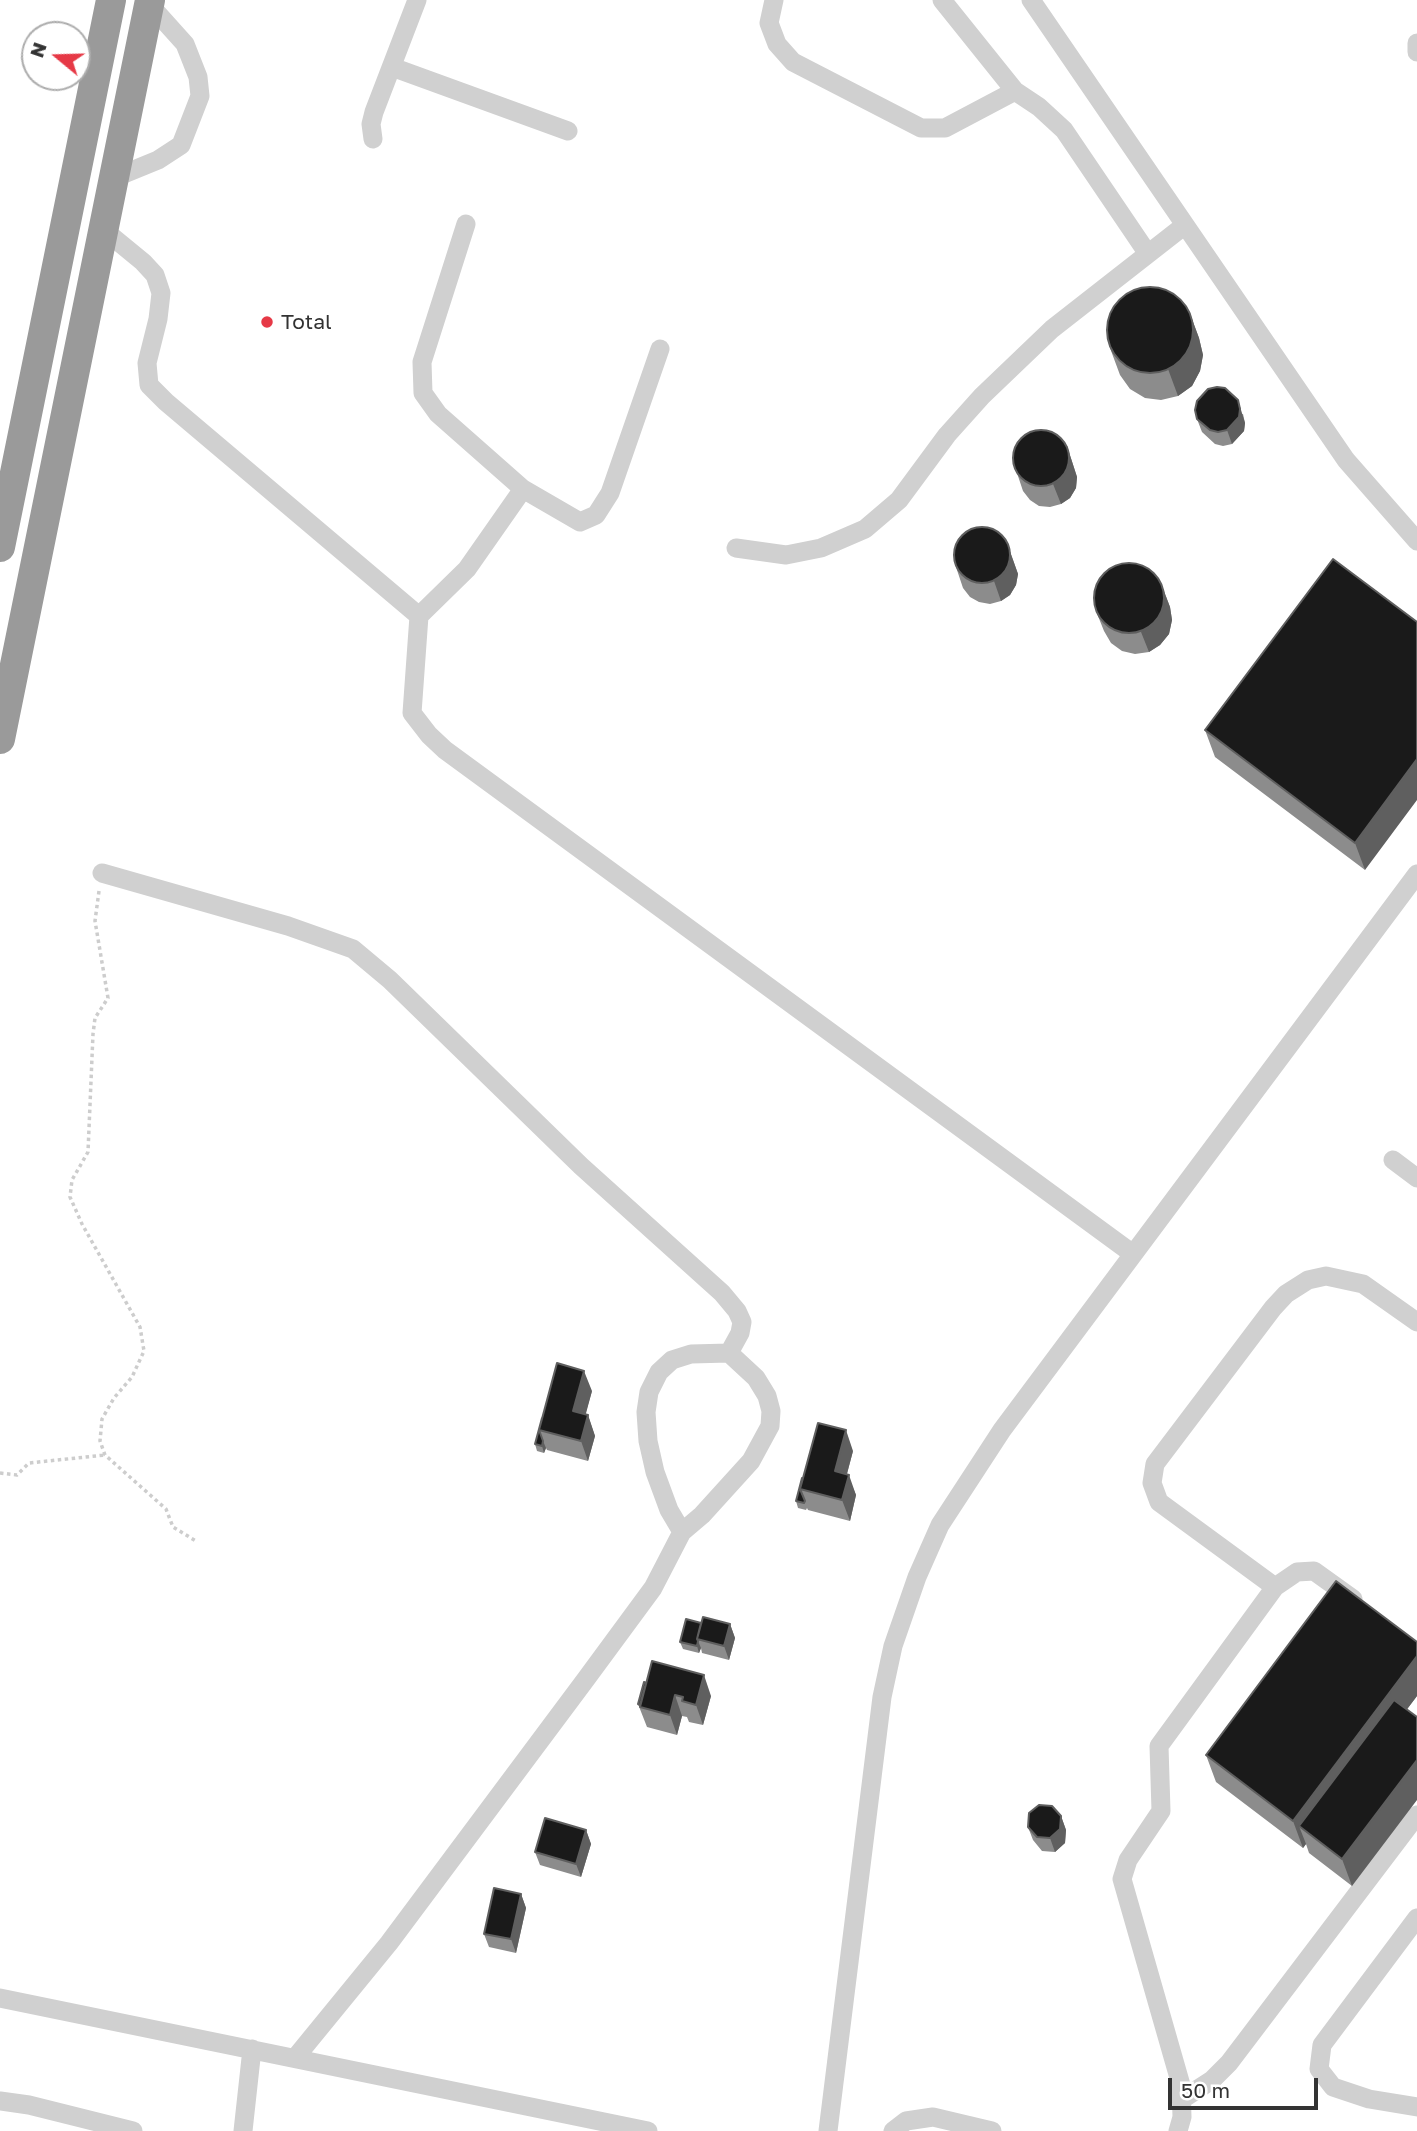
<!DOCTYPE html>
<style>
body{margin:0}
#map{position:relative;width:1417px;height:2131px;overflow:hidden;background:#fff;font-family:"Golos Text",sans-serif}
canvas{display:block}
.north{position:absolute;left:21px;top:21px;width:70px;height:70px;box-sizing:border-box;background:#fff;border:2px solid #adadad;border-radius:50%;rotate:289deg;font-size:19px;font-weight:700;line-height:28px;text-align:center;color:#333}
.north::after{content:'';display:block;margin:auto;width:24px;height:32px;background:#e63946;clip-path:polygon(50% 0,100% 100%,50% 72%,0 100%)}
.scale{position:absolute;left:1168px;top:2078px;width:150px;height:32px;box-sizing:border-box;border:4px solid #333;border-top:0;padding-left:9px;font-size:21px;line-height:24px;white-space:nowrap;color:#333;-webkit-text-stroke:5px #fff;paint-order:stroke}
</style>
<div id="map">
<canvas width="1417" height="2131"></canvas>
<div class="north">N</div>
<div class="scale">50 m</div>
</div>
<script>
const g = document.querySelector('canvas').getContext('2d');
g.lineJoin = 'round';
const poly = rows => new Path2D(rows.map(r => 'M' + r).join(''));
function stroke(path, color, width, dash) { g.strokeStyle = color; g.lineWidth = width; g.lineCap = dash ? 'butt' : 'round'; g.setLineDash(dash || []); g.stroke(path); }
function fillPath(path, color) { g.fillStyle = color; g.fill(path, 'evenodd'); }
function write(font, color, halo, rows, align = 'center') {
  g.font = font + ' "Golos Text",sans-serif'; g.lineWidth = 7; g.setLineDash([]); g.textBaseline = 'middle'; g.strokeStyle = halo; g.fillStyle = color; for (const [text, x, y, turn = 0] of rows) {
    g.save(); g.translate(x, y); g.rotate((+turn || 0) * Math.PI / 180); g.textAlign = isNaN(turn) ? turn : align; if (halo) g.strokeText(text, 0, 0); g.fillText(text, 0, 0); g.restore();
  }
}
const path = poly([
 [99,891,95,921,108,998,95,1018,93,1034,88,1152,72,1180,70,1197,82,1224,140,1327,144,1351,132,1377,114,1398,102,1419,100,1441,105,1455,166,1509,173,1527,196,1541],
 [0,1473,17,1475,29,1463,105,1455]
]);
const minor = poly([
 [774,0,769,23,777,44,793,62,921,128,945,128,1015,91],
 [942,0,1015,91,1039,107,1064,130,1148,254],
 [1031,0,1346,460,1417,541],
 [1417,43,1417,52],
 [392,67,568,131],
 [373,139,371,124,374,112,417,0],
 [114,178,158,160,181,145,200,96,198,77,185,44,149,4],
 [466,224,422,362,423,393,438,414,523,489],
 [104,230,143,262,155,275,161,293,158,319,147,363,149,385,166,402,419,616,412,713,429,735,445,750,1133,1254],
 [736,548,786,555,821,548,865,529,899,500,947,435,982,396,1052,329,1185,225],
 [419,616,467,569,523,489,580,522,596,515,610,493,660,349],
 [102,873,288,926,353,949,390,980,581,1166,722,1293,737,1311,742,1322,740,1333,729,1353],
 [1393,1160,1417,1178],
 [1275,1587,1297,1572,1314,1571,1353,1599],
 [1417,1918,1322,2045,1319,2069,1333,2087,1369,2099,1417,2107],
 [0,1998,648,2131],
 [295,2058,389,1943,586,1679,653,1588,682,1532,702,1515,751,1461,770,1426,771,1411,767,1396,756,1378,729,1353,691,1354,672,1360,659,1372,649,1392,646,1412,648,1441,655,1472,669,1510,682,1532],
 [1181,2100,1212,2080,1229,2063,1417,1815],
 [0,2101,29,2105,133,2131],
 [243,2131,252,2049],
 [828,2131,882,1697,893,1646,917,1577,940,1525,1002,1430,1417,874],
 [893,2131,906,2121,933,2117,992,2131],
 [1178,2131,1182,2117,1181,2085,1122,1879,1128,1860,1161,1811,1159,1746,1275,1587,1159,1502,1152,1483,1155,1464,1273,1308,1286,1294,1308,1280,1326,1276,1363,1284,1417,1322]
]);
const highway = poly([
 [0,547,111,0],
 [0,739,150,0]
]);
const wall = poly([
 [1189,311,1199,338,1203,355,1200,371,1192,386,1178,396,1161,400,1145,398,1130,389,1120,375,1110,348],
 [1243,414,1245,423,1244,431,1232,444,1223,446,1215,444,1202,432,1197,419],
 [1067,446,1077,477,1076,488,1070,498,1061,504,1050,507,1039,506,1030,500,1023,491,1016,470],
 [1007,543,1018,574,1016,585,1010,595,1001,601,990,604,979,602,970,597,963,588,956,567],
 [1333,559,1365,870,1215,757,1205,730],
 [1162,586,1170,607,1172,620,1169,634,1160,645,1149,652,1135,654,1122,651,1111,643,1104,631,1096,611],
 [592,1391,585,1415,588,1415,595,1436,588,1461,547,1450,546,1448,544,1453,537,1451,535,1444,542,1418],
 [853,1451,847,1474,856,1495,850,1521,808,1510,807,1508,806,1510,798,1508,796,1501,803,1478],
 [701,1623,730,1624,735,1638,729,1660,702,1653,701,1648,699,1653,683,1649,680,1642],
 [644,1682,711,1696,703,1725,689,1722,687,1717,682,1716,677,1735,647,1727,638,1704],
 [1417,1696,1407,1709,1352,1886,1309,1853,1306,1844,1303,1848,1216,1782,1206,1755],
 [1061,1816,1066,1830,1065,1843,1055,1852,1042,1851,1033,1840,1028,1827],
 [586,1830,591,1844,581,1877,540,1865,535,1852],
 [521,1894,526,1908,516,1953,489,1947,484,1934]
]);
const shadedWall = poly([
 [1189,311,1199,338,1203,355,1200,371,1192,386,1178,396,1168,369],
 [1238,400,1245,423,1244,431,1232,444,1227,430],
 [1067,446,1077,477,1076,488,1070,498,1061,504,1053,484],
 [1007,543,1018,574,1016,585,1010,595,1001,601,994,581],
 [1162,586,1170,607,1172,620,1169,634,1160,645,1149,652,1141,632],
 [1417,759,1417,800,1365,870,1355,843],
 [584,1371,592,1391,581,1432,573,1411],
 [588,1415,595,1436,588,1461,581,1441],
 [846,1430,853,1451,842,1492,835,1471],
 [543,1441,546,1448,544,1453,542,1446],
 [849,1475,856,1495,850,1521,842,1500],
 [730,1624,735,1638,729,1660,724,1646],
 [698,1641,701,1648,699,1653,697,1646],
 [1417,1656,1417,1696,1312,1836,1299,1826,1306,1844,1303,1848,1293,1821],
 [704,1675,711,1696,703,1725,696,1705],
 [675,1695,682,1716,677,1735,670,1715],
 [1417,1760,1417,1800,1352,1886,1342,1859],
 [1061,1816,1066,1830,1065,1843,1055,1852,1050,1838],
 [586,1830,591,1844,581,1877,576,1864],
 [521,1894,526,1908,516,1953,511,1939]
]);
const building = poly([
 '1107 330a43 43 0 1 1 86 0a43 43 0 1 1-86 0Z',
 [1217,387,1225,388,1238,400,1240,409,1239,417,1227,430,1218,432,1210,430,1197,419,1195,410,1197,401,1208,389,1217,387],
 '1013 458a28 28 0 1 1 56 0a28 28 0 1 1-56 0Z',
 '954 555a28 28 0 1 1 56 0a28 28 0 1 1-56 0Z',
 [1333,559,1417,622,1417,759,1355,843,1205,730,1333,559],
 '1094 598a35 35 0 1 1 70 0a35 35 0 1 1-70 0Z',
 [557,1363,584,1371,573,1411,588,1415,581,1441,539,1430,557,1363],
 [542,1418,539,1430,543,1441,542,1446,535,1444,542,1418],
 [818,1423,846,1430,835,1471,849,1475,842,1500,800,1489,818,1423],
 [802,1478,803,1478,800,1489,805,1501,804,1503,796,1501,802,1478],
 [1336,1581,1417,1642,1417,1656,1293,1821,1206,1755,1336,1581],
 [703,1617,730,1624,724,1646,697,1639,703,1617],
 [686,1619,701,1623,697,1639,698,1641,697,1646,680,1642,686,1619],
 [652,1661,704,1675,696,1705,682,1701,683,1697,675,1695,670,1715,640,1707,652,1661],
 [644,1682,646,1683,640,1705,638,1704,644,1682],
 [1394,1700,1417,1717,1417,1760,1342,1859,1299,1826,1394,1700],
 [1039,1805,1052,1806,1061,1816,1060,1829,1050,1838,1037,1837,1028,1827,1029,1813,1039,1805],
 [545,1818,586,1830,576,1864,535,1852,545,1818],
 [494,1888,521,1894,511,1939,484,1934,494,1888]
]);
const markers = [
 [267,322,7,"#e63946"]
];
const poiNames = [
 ["Total",281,322]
];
stroke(path, '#cdcdcd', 3.5, [3.5, 3.5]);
stroke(minor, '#d0d0d0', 19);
stroke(highway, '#9a9a9a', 30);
fillPath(wall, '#8c8c8c');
fillPath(shadedWall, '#5f5f5f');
fillPath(building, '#1a1a1a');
stroke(building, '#5f5f5f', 2);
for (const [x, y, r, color] of markers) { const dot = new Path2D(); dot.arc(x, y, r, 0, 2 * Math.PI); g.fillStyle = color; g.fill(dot); stroke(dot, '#fff', 2.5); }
write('21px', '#333', '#fff', poiNames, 'left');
</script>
